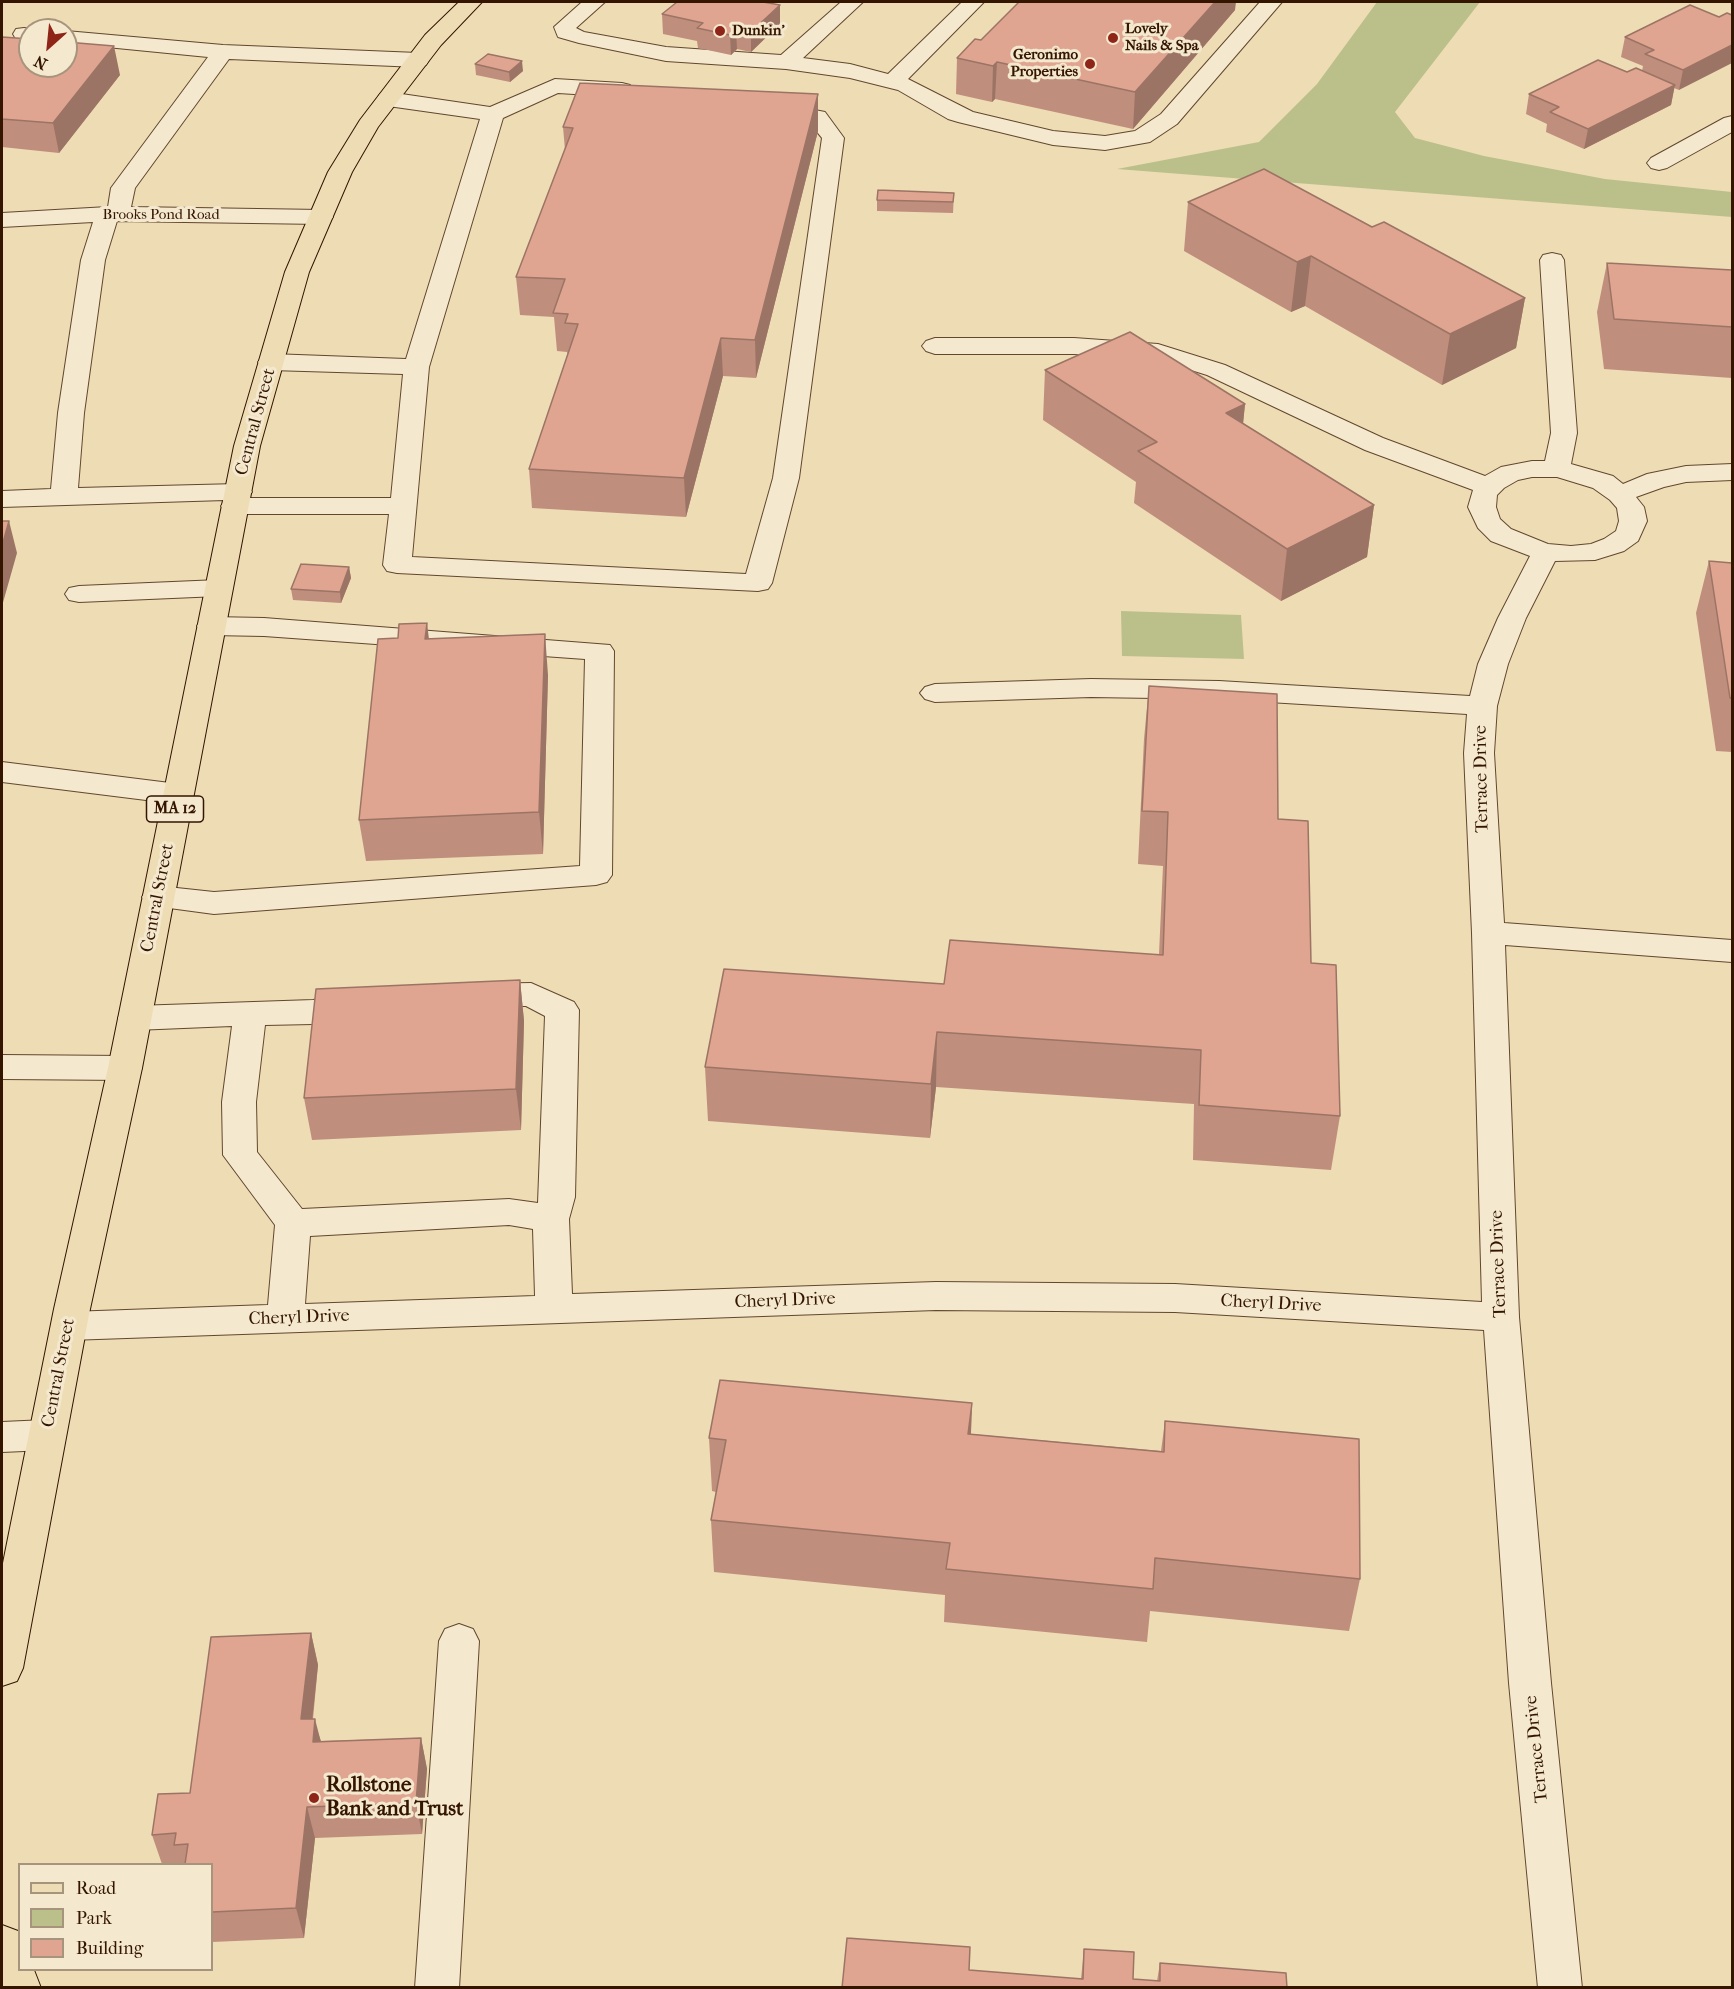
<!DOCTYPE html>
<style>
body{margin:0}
#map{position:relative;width:1734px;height:1989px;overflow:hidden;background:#eedcb4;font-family:"IM FELL French Canon",serif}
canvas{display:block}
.frame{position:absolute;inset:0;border:3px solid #331500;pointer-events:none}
.legend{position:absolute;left:18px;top:1863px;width:195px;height:108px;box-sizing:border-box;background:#f4e8ce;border:2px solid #a7947c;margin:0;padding:8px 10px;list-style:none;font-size:18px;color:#331500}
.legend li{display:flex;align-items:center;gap:12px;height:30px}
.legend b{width:30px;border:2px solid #a7947c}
.north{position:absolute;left:18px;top:18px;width:60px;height:60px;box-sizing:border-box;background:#f4e8ce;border:2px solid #a7947c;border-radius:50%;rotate:207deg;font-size:16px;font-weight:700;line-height:24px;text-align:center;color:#331500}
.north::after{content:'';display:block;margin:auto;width:21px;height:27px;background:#8f2418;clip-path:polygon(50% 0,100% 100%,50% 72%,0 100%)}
</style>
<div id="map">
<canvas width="1734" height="1989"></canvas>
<div class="frame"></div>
<ul class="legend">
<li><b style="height:8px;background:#eedcb4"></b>Road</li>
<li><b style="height:16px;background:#bbc08b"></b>Park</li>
<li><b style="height:16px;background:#dfa590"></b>Building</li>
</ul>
<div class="north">N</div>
</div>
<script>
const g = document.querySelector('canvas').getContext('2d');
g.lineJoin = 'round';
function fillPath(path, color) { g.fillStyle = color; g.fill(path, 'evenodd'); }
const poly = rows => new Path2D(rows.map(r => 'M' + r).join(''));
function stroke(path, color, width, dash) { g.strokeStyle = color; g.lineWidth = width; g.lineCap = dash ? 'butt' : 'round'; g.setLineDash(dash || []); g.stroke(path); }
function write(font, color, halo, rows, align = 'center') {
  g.font = font + ' "IM FELL French Canon",serif'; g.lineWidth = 6; g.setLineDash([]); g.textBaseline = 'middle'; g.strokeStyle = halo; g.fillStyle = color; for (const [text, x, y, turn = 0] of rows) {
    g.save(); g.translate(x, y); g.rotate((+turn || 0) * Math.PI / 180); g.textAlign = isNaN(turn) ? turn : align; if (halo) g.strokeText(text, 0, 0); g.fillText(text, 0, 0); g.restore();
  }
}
const green = poly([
 [1377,2,1480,2,1395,112,1415,138,1484,156,1605,179,1732,192,1732,217,1117,169,1259,142,1317,84],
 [1121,611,1241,615,1244,659,1122,656]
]);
const minor = poly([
 [582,2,605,2,576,28,584,32,666,47,781,55,841,2,863,2,803,58,850,64,888,74,962,2,984,2,908,79,973,112,1053,131,1105,136,1135,131,1161,114,1260,2,1282,2,1177,124,1150,142,1105,150,1053,145,958,122,948,119,898,90,850,78,786,69,666,61,579,43,558,37,554,27,582,2],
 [24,28,38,30,30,30,30,40,16,39,13,34,16,29,24,28],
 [66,31,223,45,418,53,426,55,429,60,426,65,418,67,229,59,135,188,131,207,321,210,329,212,333,217,329,222,321,224,117,221,105,260,84,413,78,488,238,484,248,486,252,492,247,498,391,498,403,374,271,370,262,367,258,362,262,357,271,354,406,359,480,119,388,106,380,104,377,99,380,94,388,92,490,107,555,79,622,83,630,85,633,90,630,95,622,97,558,93,503,118,429,367,412,557,746,574,773,478,822,138,809,122,766,114,763,109,766,104,774,102,825,112,844,138,799,478,772,583,768,589,758,591,397,573,387,571,383,565,389,514,235,514,225,512,221,506,225,500,2,507,2,491,51,489,58,413,81,260,93,222,2,227,2,213,108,207,111,188,208,57,66,43,66,31],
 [1732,116,1732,132,1667,168,1659,170,1651,168,1647,163,1651,158,1724,118,1732,116],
 [1552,253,1561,255,1564,260,1577,433,1571,464,1613,476,1623,484,1647,474,1686,466,1732,464,1732,480,1686,482,1664,487,1636,497,1644,507,1647,521,1638,541,1624,551,1595,560,1555,561,1526,618,1508,664,1497,706,1494,753,1504,923,1732,940,1732,962,1505,945,1519,1317,1551,1683,1582,1988,1538,1988,1509,1683,1484,1330,1175,1312,936,1310,69,1340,56,1336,51,1326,56,1316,69,1312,268,1305,275,1225,223,1155,222,1102,232,1026,135,1030,123,1026,118,1018,123,1010,135,1006,313,1000,357,994,369,998,374,1006,369,1014,357,1018,313,1024,265,1025,256,1102,257,1152,302,1209,509,1199,538,1203,545,1016,526,1006,477,1006,465,1003,460,995,465,987,477,984,531,983,574,1002,579,1010,575,1197,569,1219,572,1294,936,1282,1175,1284,1482,1302,1472,933,1464,753,1467,714,1219,699,1091,697,935,702,925,699,920,693,925,687,935,684,1091,679,1219,681,1470,696,1478,664,1498,618,1530,556,1491,541,1478,528,1468,507,1473,490,1365,450,1207,375,1156,359,1074,354,935,354,926,351,922,346,926,341,935,338,1074,338,1158,344,1225,365,1383,438,1485,476,1501,467,1532,461,1545,461,1551,433,1540,260,1543,255,1552,253],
 [1532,477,1557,477,1593,488,1610,500,1617,508,1619,521,1616,531,1604,539,1591,544,1571,546,1548,544,1511,529,1500,519,1496,507,1497,495,1504,488,1518,480,1532,477],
 [509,1225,533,1229,535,1296,305,1304,310,1236,509,1225],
 [219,580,229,582,233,588,229,594,219,596,79,602,69,600,65,594,69,588,79,586,219,580],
 [211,617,264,618,610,645,614,651,612,875,607,882,596,885,214,914,147,905,142,897,147,889,158,886,214,892,580,866,585,659,264,636,211,635,201,632,197,626,201,620,211,617],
 [2,762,178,784,189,787,193,794,189,801,178,804,2,782,2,762],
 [2,1055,125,1056,137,1059,142,1068,137,1077,125,1080,2,1079,2,1055],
 [46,1420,60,1424,65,1435,60,1446,46,1450,2,1452,2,1422,46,1420],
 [459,1624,473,1629,479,1641,459,1988,415,1988,439,1641,445,1629,459,1624]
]);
const major = poly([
 [459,2,482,2,441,45,378,127,352,172,309,272,260,446,142,1068,90,1309,23,1668,17,1681,2,1686,2,1568,54,1309,108,1068,234,446,285,272,328,172,360,120,425,35,459,2],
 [2,1925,18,1931,20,1970,34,1970,41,1988,2,1988,2,1925]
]);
const wall = poly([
 [780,5,780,24,751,52,737,49,731,55,698,48,697,41,663,34,662,14],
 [1235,10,1133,129,995,99,992,102,956,94,957,58],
 [1719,17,1679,90,1674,88,1671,105,1584,149,1546,132,1547,124,1526,114,1529,94,1627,72,1642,71,1643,66,1621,57,1625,37],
 [2,37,120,75,59,153,2,147],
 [475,64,523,71,510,82,476,75],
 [563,127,818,131,756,378,723,376,686,517,532,508,529,469,568,355,567,352,557,351,554,317,520,315,516,277,565,150],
 [954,193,953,213,877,211,877,200],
 [1188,202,1372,227,1525,298,1516,348,1442,385,1305,306,1291,312,1184,251],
 [1607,263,1732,270,1732,378,1604,369,1597,312],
 [1045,370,1245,404,1243,423,1374,505,1367,557,1281,601,1134,503,1136,482,1043,420],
 [1709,561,1732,563,1732,752,1716,751,1696,613],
 [349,567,351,578,341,603,293,600,291,589],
 [429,639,548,675,543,854,366,861,359,820],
 [1149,686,1278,819,1311,963,1340,1116,1331,1170,1193,1160,1194,1104,936,1087,930,1138,708,1121,705,1067,944,984,1159,954,1163,866,1138,864,1144,739],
 [520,980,524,1021,521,1130,312,1140,304,1098],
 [972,1403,971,1434,1161,1451,1165,1421,1360,1579,1349,1631,1150,1611,1147,1642,944,1622,945,1595,714,1572,711,1520,716,1492,712,1491,709,1438],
 [311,1633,318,1665,313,1719,321,1741,421,1738,427,1769,422,1834,315,1838,304,1938,212,1942,212,1864,162,1864,152,1835,190,1793],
 [1084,1949,1133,1979,1157,1981,1160,1963,1287,1988,842,1988,969,1970,1081,1979]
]);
const shadedWall = poly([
 [1215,2,1236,2,1235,10,1133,129,1135,92],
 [780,5,780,24,751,52,751,32],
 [736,29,737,49,731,55,730,35],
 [1732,45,1732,63,1679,90,1683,70],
 [114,46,120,75,59,153,53,123],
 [522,61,523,71,510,82,509,72],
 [997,62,995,99,992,102,993,66],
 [1675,85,1671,105,1584,149,1588,129],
 [818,94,818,131,756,378,755,340],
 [1311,256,1305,306,1291,312,1297,262],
 [1525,298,1516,348,1442,385,1450,334],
 [721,338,723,376,686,517,684,478],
 [1245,404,1240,455,1226,413],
 [1374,505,1367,557,1281,601,1287,549],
 [9,521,17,553,2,606,2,546],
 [349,567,351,578,341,603,340,592],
 [427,623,432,664,425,639],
 [545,634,548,675,543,854,539,812],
 [520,980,524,1021,521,1130,516,1089],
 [937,1032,936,1087,930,1138,931,1084],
 [972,1403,970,1456,968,1434],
 [311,1633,318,1665,309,1750,301,1719],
 [315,1719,323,1750,313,1742],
 [421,1738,427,1769,422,1834,416,1803],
 [307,1807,315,1838,304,1938,296,1908]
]);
const building = poly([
 [677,2,763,2,780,5,751,32,736,29,730,35,697,28,703,23,662,14,677,2],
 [1019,2,1215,2,1135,92,997,62,993,66,957,58,975,39,981,40,1019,2],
 [1690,5,1719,17,1727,13,1732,15,1732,45,1683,70,1645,54,1654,50,1625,37,1690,5],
 [2,37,30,39,30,66,66,66,66,42,114,46,53,123,2,119,2,37],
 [488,54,522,61,509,72,475,64,488,54],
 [1598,60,1627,72,1636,68,1675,85,1588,129,1550,112,1559,107,1529,94,1598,60],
 [580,83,818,94,755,340,721,338,684,478,529,469,578,324,565,323,568,314,553,313,565,279,516,277,573,128,563,127,580,83],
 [1264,169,1372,227,1384,222,1525,298,1450,334,1311,256,1297,262,1188,202,1264,169],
 [878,190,954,193,953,202,877,200,878,190],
 [1607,263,1732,270,1732,327,1614,319,1607,263],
 [1130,332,1245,404,1226,413,1374,505,1287,549,1138,451,1157,442,1045,370,1130,332],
 [2,521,9,521,2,546,2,521],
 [1709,561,1732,563,1732,698,1730,698,1709,561],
 [301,564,349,567,340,592,291,589,301,564],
 [427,623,425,639,545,634,539,812,359,820,378,639,398,638,399,624,427,623],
 [1149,686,1277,694,1278,819,1308,821,1311,963,1336,965,1340,1116,1199,1105,1201,1050,937,1032,931,1084,705,1067,724,969,944,984,950,940,1163,955,1168,812,1142,811,1149,686],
 [520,980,516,1089,304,1098,316,989,520,980],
 [720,1380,972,1403,968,1434,1164,1452,1165,1421,1359,1439,1360,1579,1155,1558,1153,1589,946,1569,950,1543,711,1520,726,1440,709,1438,720,1380],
 [311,1633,301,1719,315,1719,313,1742,421,1738,416,1803,307,1807,296,1908,212,1912,212,1864,185,1864,188,1844,174,1845,176,1833,152,1835,158,1794,190,1793,211,1637,311,1633],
 [847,1938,970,1947,969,1970,1083,1979,1084,1949,1134,1952,1133,1979,1160,1981,1160,1963,1286,1973,1287,1988,842,1988,847,1938]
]);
const markers = [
 [720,31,6,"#8f2418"],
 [1113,38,6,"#8f2418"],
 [1090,64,6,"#8f2418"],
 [314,1798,6,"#8f2418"]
];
const farPoinames = [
 ["Lovely",1125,29],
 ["Nails & Spa",1125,46],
 ["Dunkin'",732,31],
 ["Geronimo",1078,55,"right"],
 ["Properties",1078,72,"right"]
];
const farStreetnames = [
 ["Brooks Pond Road",161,215]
];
const shields = [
 [175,809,57]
];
const shieldNames = [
 ["MA 12",175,809]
];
const streetNames = [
 ["Central Street",256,422,-75],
 ["Terrace Drive",1482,779,-91],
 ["Central Street",158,898,-79],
 ["Terrace Drive",1499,1264,-92],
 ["Cheryl Drive",785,1301,-2],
 ["Cheryl Drive",1271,1304,3],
 ["Cheryl Drive",299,1318,-2],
 ["Central Street",59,1373,-79],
 ["Terrace Drive",1537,1749,-96]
];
const nearPoinames = [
 ["Rollstone",326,1786],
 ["Bank and Trust",326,1810]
];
fillPath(green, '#bbc08b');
stroke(minor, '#62472d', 2);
stroke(major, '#331500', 2);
fillPath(minor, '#f4e8ce');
fillPath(major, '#eedcb4');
fillPath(wall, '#c08e7c');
fillPath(shadedWall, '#9c7465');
fillPath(building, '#dfa590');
stroke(building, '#9c7465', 1.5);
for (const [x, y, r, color] of markers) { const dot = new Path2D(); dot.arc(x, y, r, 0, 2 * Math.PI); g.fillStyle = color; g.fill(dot); stroke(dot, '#f4e8ce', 2); }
write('bold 15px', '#331500', '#f4e8ce', farPoinames, 'left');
write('15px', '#331500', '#f4e8ce', farStreetnames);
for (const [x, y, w] of shields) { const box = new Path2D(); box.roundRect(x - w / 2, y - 13, w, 26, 4.5); g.fillStyle = '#f4e8ce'; g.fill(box); stroke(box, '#331500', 1.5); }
write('bold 16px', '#331500', null, shieldNames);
write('18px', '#331500', '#f4e8ce', streetNames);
write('bold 21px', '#331500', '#f4e8ce', nearPoinames, 'left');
</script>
